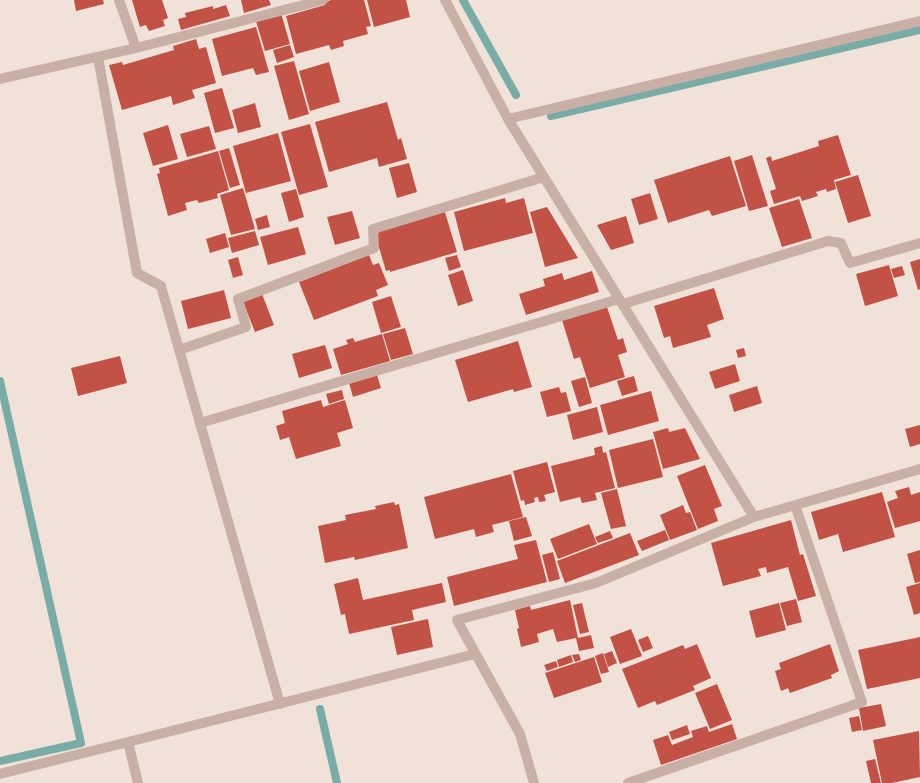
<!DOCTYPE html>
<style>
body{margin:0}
canvas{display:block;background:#f0e2d9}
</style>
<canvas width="920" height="783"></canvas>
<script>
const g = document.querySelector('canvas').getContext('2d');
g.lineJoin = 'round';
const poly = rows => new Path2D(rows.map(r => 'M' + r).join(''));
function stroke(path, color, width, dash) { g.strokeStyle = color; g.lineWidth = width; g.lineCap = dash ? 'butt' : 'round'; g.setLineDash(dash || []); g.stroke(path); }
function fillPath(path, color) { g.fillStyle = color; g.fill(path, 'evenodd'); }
const stream = poly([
 [463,0,516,95],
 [551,116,920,30],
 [0,381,81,743,0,761],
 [320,709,337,783]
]);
const building = poly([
 [74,0,103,0,104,4,76,11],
 [132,0,162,0,168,18,163,20,165,26,149,31,146,25,140,27],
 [241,0,269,0,271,5,244,13],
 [331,0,364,0,371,26,366,27,368,34,343,41,344,46,331,50,329,45,296,54,286,16,325,5,325,2],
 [367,0,406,0,410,17,374,27],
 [226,5,230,16,181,30,178,19,186,17,185,13,213,6,213,9],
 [281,13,290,44,265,51,256,21],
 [256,27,269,72,256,75,253,68,222,76,212,39],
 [196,39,199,49,206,47,216,83,192,90,195,98,173,105,171,96,122,110,109,65,122,62,123,65,174,50,173,46],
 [290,45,294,57,277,63,273,50],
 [294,61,309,114,289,120,274,66],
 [329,62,340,102,310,111,299,71],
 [222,88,234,128,215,133,204,93],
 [387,102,398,140,401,138,407,159,379,167,377,158,329,172,315,122],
 [255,103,261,127,238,133,232,110],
 [310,124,328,187,299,195,281,132],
 [168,125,178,159,153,166,143,133],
 [209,126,216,149,187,157,180,134],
 [278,133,291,181,246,193,233,146],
 [838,135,851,175,834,180,836,189,827,192,826,189,816,192,818,196,802,201,800,196,774,204,770,191,776,189,766,158,771,156,772,161,819,146,818,141],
 [229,148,240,185,230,188,219,151],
 [218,151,229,190,217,194,218,198,199,203,197,200,185,203,187,210,168,216,157,174,160,173,159,168],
 [752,155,768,206,749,211,734,161],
 [730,156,746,206,712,216,709,210,668,223,654,180],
 [409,163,417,192,397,198,389,168],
 [858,175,871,216,848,223,835,182],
 [243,188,255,229,231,235,220,195],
 [296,189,304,217,289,222,281,193],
 [650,193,658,219,639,225,631,199],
 [505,198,506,203,524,198,533,233,464,251,454,212],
 [799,199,812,238,782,247,769,208],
 [547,207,578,258,545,267,530,212],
 [444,209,457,252,390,272,390,270,386,271,375,234,379,233,377,229],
 [352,211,360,238,335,245,327,217],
 [267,215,270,227,258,230,255,219],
 [626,216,634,243,611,250,597,225],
 [298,227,306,254,268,265,260,237],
 [255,231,259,245,232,253,228,238],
 [225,233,229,247,210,253,206,239],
 [369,255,373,265,379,263,388,285,376,290,378,296,314,320,299,282],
 [457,255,461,267,449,271,445,258],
 [238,257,243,275,233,278,228,260],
 [920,259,920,289,918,290,910,262],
 [889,265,898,296,865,306,856,274],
 [902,266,905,275,894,278,891,269],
 [463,270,473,301,458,306,448,275],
 [592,271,599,292,526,315,519,294,545,286,543,279,562,273,564,280],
 [714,288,724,319,707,325,711,337,673,348,670,336,664,338,654,306],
 [224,290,231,318,188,329,181,301],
 [262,294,274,325,255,332,243,302],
 [391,296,401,327,381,333,372,302],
 [607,307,618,340,623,338,627,352,618,355,625,377,590,388,580,357,574,359,562,320],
 [405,328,413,354,391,360,383,334],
 [382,334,390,361,341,375,333,349,348,344,346,340,353,338,355,342],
 [518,341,532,387,514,392,513,389,468,402,455,360],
 [325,345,332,368,299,378,292,354],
 [744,348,746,356,738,358,736,350],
 [120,356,127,383,78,396,71,368],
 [735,364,740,381,715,389,709,372],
 [377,375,381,388,353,397,349,383],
 [634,376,638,391,622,396,617,381],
 [585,377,592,403,579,407,571,381],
 [757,386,762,403,734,412,729,395],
 [559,387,561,393,566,392,571,411,547,417,540,392],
 [342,390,344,399,329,404,326,394],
 [651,391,659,421,608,435,600,405],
 [321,400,323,407,345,400,353,428,337,433,341,446,296,459,289,437,280,440,276,426,285,423,282,411],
 [597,407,603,432,573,440,567,415],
 [920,425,920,444,910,447,905,429],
 [668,428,669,432,685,428,700,459,663,469,653,432],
 [653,439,663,477,618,488,609,450],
 [602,446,603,453,606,452,615,488,595,493,597,500,582,503,580,497,560,502,551,466,595,455,594,448],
 [547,462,555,492,544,495,546,501,539,502,538,497,534,498,535,502,525,505,524,500,521,501,513,471],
 [705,465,722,506,714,509,718,521,698,529,677,476],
 [511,474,523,517,492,525,494,532,476,537,474,529,435,539,424,497],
 [909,487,911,495,920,492,920,521,895,528,887,502,898,498,895,491],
 [617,489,626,526,611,529,601,493],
 [882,492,895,537,843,552,838,534,819,540,811,512],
 [394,502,395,505,399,504,408,548,355,560,354,557,325,563,318,526,346,520,345,515,376,509,375,506],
 [683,505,686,513,690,512,697,530,670,540,660,515],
 [526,517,532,536,514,541,509,521],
 [791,520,800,555,803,554,816,596,798,601,788,567,767,573,766,567,758,569,761,576,723,586,711,543],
 [589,524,597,544,558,559,550,539],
 [665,530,669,540,642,551,637,541],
 [610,531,613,538,598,543,595,537],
 [630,533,639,555,565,583,557,561],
 [536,540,547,582,454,606,447,577,518,559,514,545],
 [920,550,920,582,915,583,907,554],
 [553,552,560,579,549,582,542,555],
 [358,578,363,600,442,583,446,602,412,610,414,620,349,634,345,614,341,615,334,584],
 [920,583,920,613,914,615,906,587],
 [796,599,802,622,787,626,780,603],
 [570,600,578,638,591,635,594,648,579,651,576,638,557,642,553,629,537,634,539,642,521,647,517,629,519,628,515,610,530,606,531,610],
 [582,603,589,632,580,634,573,605],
 [779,603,786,630,756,638,749,611],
 [428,619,433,647,397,655,391,627],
 [631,629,642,656,620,664,610,637],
 [648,636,653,648,643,652,638,640],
 [920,637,920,678,867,689,858,650],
 [697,644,711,678,693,686,695,690,657,705,655,701,638,708,622,669,683,645,685,649],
 [830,644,839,671,831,675,832,678,790,693,788,688,781,691,775,671,781,669,779,663],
 [612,651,617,663,608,667,604,654],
 [603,653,609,672,601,674,595,656],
 [579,654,581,660,575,662,572,655],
 [571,655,573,662,559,667,557,660],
 [594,657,602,682,554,698,545,673],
 [556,661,558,667,547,671,544,665],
 [717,684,732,720,710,729,695,693],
 [881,704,886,726,863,731,859,708],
 [859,716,862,730,852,732,849,718],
 [732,724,737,739,661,765,653,740,668,735,672,745,693,737,691,731,707,726,709,732],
 [687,725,690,734,672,740,669,732],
 [919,731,920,777,892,783,882,783,873,740],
 [875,759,881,783,871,783,866,761]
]);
const street = poly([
 [119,0,136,48],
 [445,0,508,119,754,517],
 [98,57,137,273,161,286,280,704],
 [0,79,136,48,323,0],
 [508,119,920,21],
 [623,304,828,241,841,243,850,263,920,243],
 [179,350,246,327,238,299,374,248,373,229,544,177],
 [200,423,619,299],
 [0,774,128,742],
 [138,783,128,742,475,654],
 [534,783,520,734,457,620,596,583,754,517,920,469],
 [628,783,862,702,795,505]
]);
stroke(stream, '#79aca7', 8);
fillPath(building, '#c25245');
stroke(street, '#c8b0a6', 10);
</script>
